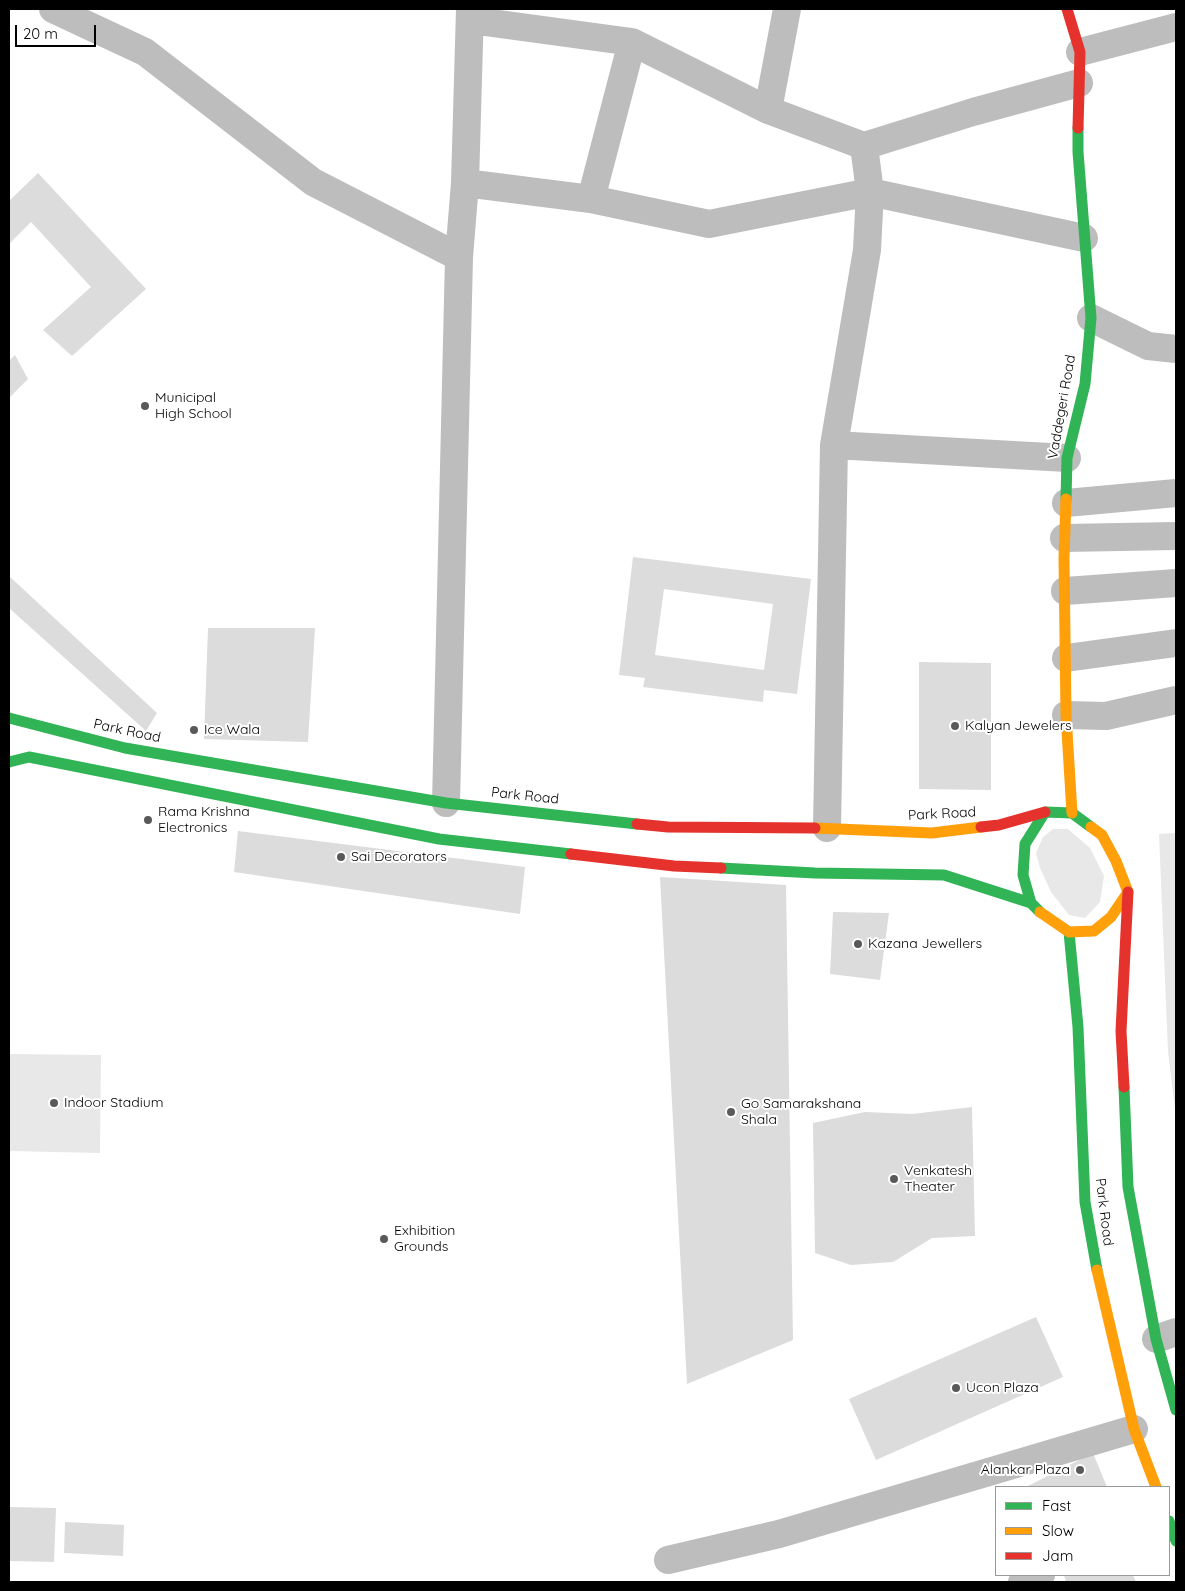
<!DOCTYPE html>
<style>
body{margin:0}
#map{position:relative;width:1185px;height:1591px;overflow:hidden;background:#fff;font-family:Quicksand,sans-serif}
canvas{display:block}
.frame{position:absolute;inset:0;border:10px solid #000;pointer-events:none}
.legend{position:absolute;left:995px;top:1486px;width:175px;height:90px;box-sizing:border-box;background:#fff;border:1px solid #999;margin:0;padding:6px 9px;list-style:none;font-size:15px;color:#000}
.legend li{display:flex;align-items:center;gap:10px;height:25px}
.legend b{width:25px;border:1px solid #999}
.scale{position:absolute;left:15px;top:25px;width:81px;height:22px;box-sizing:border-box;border:2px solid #000;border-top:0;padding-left:6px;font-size:15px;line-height:18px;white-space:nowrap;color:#000;-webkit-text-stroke:4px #fff;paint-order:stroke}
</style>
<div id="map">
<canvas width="1185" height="1591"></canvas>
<div class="frame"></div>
<ul class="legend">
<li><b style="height:6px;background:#30b455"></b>Fast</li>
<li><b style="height:6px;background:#ff9f0a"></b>Slow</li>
<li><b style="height:6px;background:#e5322d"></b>Jam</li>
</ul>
<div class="scale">20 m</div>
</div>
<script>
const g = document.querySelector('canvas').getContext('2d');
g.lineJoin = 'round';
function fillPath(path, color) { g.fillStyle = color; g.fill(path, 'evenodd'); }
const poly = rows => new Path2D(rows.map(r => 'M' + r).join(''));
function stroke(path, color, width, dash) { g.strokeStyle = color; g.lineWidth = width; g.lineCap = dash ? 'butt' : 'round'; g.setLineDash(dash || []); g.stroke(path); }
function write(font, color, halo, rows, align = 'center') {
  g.font = font + ' Quicksand,sans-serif'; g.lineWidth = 4; g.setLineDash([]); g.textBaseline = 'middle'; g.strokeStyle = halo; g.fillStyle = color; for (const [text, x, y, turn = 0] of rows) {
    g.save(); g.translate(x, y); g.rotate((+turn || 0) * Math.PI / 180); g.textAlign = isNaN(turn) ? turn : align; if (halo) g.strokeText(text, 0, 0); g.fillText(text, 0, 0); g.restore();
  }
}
const green = poly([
 [1053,829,1068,829,1090,848,1104,876,1100,902,1085,918,1069,915,1051,892,1040,868,1036,853,1043,837],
 [1176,833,1176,1118,1168,1052,1159,834],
 [9,1054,101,1055,100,1153,9,1151]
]);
const building = poly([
 [38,173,146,289,72,356,43,330,91,287,31,222,9,244,9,201],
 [15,355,28,379,9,398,9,361],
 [633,557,811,579,797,694,764,690,763,702,643,687,645,678,619,675],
 [664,589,773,604,764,670,655,655],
 [9,576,157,713,146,731,9,608],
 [208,628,315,628,308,742,204,739],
 [919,662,991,663,991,790,919,789],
 [238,831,525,867,520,914,234,872],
 [660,877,786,885,793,1340,687,1384],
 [833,912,889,913,880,980,830,974],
 [972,1107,975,1236,932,1238,893,1262,851,1265,815,1253,813,1123,865,1112,912,1114],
 [1036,1317,1063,1377,876,1460,849,1399],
 [1093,1453,1107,1487,1026,1487],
 [9,1507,56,1508,54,1562,9,1561],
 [65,1522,124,1525,123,1556,64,1553],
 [1064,1575,1133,1575,1136,1582,1066,1582]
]);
const street = poly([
 [53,9,145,52,313,182,459,257,446,803],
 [470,20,632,42,768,110,864,146],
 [1080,52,1176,27],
 [768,110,787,9],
 [465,183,470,9],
 [591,199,632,42],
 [459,257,465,183,591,199,709,224,870,192,1084,238],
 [1091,318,1148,346,1176,349],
 [834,445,867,250,870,192,864,146,973,112,1079,83],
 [1066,503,1176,493],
 [1064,538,1176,536],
 [1065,591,1176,583],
 [1066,658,1176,643],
 [1066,715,1106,716,1176,700],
 [827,828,834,445,1067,458],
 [1156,1339,1176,1332],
 [668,1560,779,1534,1134,1429],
 [1022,1582,1041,1575]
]);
const fast = poly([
 [1066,499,1067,458,1085,384,1091,318,1078,152,1078,128],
 [9,718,125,748,446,803,637,824],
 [9,762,29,757,439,839,571,854],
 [721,868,815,873,944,875,1031,903,1040,912],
 [1031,903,1023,875,1025,844,1045,812,1072,813,1091,827],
 [1069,932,1078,1027,1085,1202,1097,1270],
 [1124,1087,1128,1187,1156,1339,1176,1410],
 [1169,1521,1176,1541]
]);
const slow = poly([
 [1066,499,1064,558,1066,715,1072,813],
 [815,828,932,833,981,827],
 [1040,912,1069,932,1094,931,1111,917,1128,892,1116,861,1102,835,1091,827],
 [1097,1270,1134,1429,1156,1487]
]);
const jam = poly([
 [1067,9,1080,52,1078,128],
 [637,824,668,827,815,828],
 [981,827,999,825,1045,812],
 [571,854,674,866,721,868],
 [1124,1087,1121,1031,1128,892]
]);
const markers = [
 [145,406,5,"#595959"],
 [955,726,5,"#595959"],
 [194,730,5,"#595959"],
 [148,820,5,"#595959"],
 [341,857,5,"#595959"],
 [858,944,5,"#595959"],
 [54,1103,5,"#595959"],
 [731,1112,5,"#595959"],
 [894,1179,5,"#595959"],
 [384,1239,5,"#595959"],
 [956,1388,5,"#595959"],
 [1080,1470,5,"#595959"]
];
const poiNames = [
 ["Municipal",155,398],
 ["High School",155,414],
 ["Kalyan Jewelers",965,726],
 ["Ice Wala",204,730],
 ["Rama Krishna",158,812],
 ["Electronics",158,828],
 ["Sai Decorators",351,857],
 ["Kazana Jewellers",868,944],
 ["Indoor Stadium",64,1103],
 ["Go Samarakshana",741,1104],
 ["Shala",741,1120],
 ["Venkatesh",904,1171],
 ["Theater",904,1187],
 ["Exhibition",394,1231],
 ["Grounds",394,1247],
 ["Ucon Plaza",966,1388],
 ["Alankar Plaza",1070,1470,"right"]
];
const streetNames = [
 ["Vaddegeri Road",1062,407,-80],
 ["Park Road",127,731,12],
 ["Park Road",525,796,6],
 ["Park Road",942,814,-3],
 ["Park Road",1104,1212,83]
];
fillPath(green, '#e8e8e8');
fillPath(building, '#dcdcdc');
stroke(street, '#bdbdbd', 28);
stroke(fast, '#30b455', 11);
stroke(slow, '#ff9f0a', 11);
stroke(jam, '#e5322d', 11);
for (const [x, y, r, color] of markers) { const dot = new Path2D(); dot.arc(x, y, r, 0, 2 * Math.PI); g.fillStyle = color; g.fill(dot); stroke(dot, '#fff', 2); }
write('14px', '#000', '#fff', poiNames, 'left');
write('14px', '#000', '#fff', streetNames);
</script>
